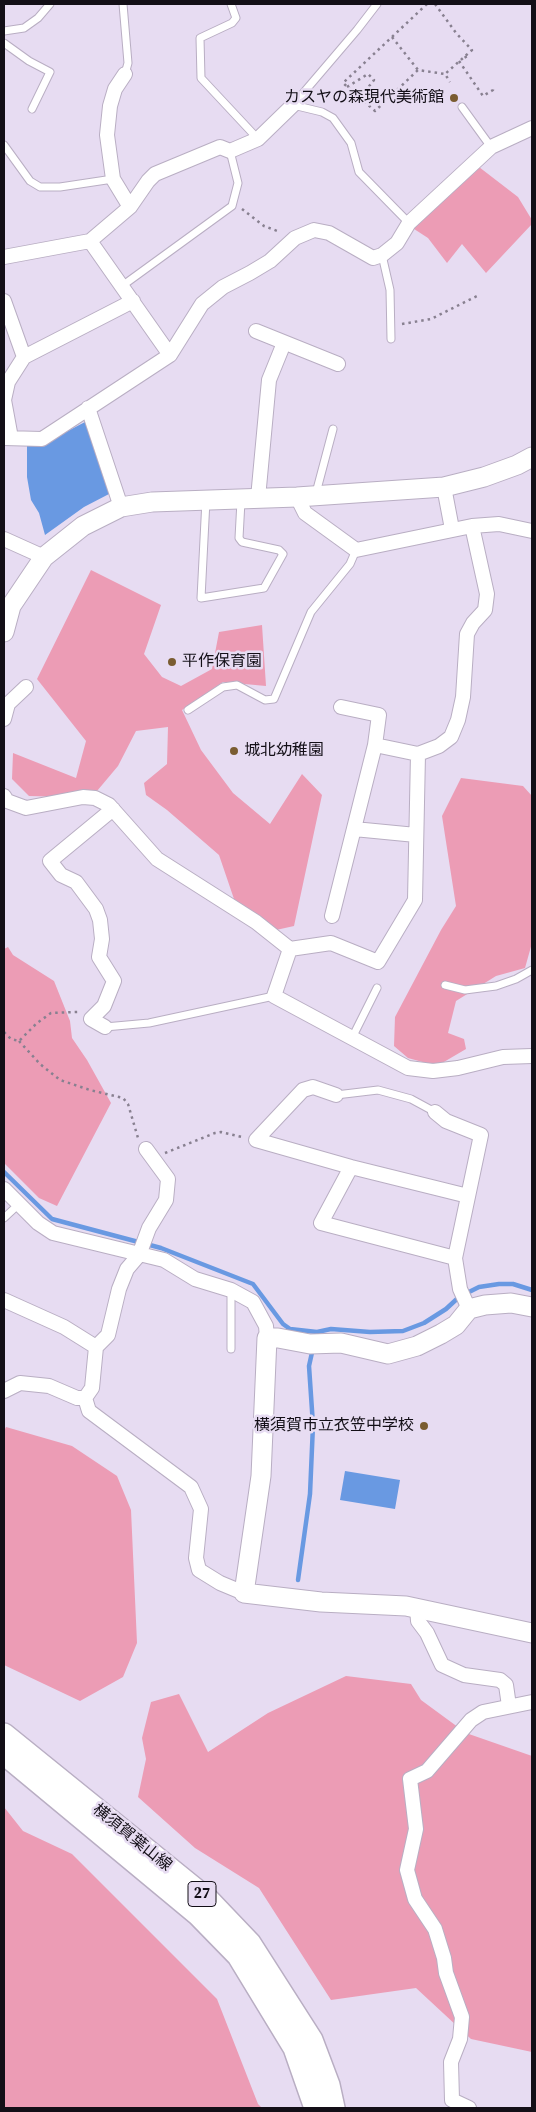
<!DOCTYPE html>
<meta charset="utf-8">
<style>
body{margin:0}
#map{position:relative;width:536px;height:2112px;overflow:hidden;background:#e7dcf2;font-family:"Source Serif 4",serif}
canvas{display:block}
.frame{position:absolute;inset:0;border:5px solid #130f17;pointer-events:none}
</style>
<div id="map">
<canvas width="536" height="2112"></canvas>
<div class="frame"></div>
</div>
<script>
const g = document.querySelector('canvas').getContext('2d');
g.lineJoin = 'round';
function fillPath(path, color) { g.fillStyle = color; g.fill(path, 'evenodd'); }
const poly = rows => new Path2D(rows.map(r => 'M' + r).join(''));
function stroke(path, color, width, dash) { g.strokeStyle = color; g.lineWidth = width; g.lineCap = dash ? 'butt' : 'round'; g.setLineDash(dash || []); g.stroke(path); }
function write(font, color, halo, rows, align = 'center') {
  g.font = font + ' "Source Serif 4","Noto Sans JP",serif'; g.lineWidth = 5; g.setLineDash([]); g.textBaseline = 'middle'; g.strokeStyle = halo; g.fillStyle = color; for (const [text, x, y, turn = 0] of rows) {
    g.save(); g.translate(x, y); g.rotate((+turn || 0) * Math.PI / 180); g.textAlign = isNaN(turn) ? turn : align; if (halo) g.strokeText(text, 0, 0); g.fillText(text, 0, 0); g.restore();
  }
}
const green = poly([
 [479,167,518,197,532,220,532,224,486,273,462,244,447,263,428,238,411,227],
 [91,570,161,605,144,654,162,677,181,686,212,669,219,632,262,625,266,686,223,682,182,710,201,750,233,793,270,824,302,774,322,795,294,926,276,930,234,899,219,855,167,810,146,795,144,783,167,764,168,727,136,731,118,766,97,791,68,797,29,796,12,779,13,753,76,778,86,741,37,679],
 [461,778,523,786,532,796,532,943,525,968,496,976,456,1001,448,1033,464,1039,466,1049,437,1066,408,1058,394,1046,395,1017,441,930,456,906,442,816],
 [8,947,13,955,54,981,70,1021,72,1038,87,1060,111,1103,57,1206,39,1198,4,1163,4,949],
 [6,1427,72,1446,117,1476,131,1510,137,1643,123,1677,80,1701,4,1665,4,1431],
 [346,1676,411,1684,421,1700,466,1733,532,1756,532,2052,471,2039,416,1988,331,2000,259,1888,195,1848,138,1797,146,1759,142,1738,151,1702,179,1694,208,1752,268,1713],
 [4,1807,23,1831,72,1854,217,1999,258,2104,262,2108,4,2108]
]);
const water = poly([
 [85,422,109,494,84,507,45,535,39,513,31,500,27,477,27,444,43,444],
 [345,1471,400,1480,395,1509,340,1500]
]);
const stream = poly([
 [4,1172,52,1219,161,1248,253,1284,283,1324,290,1329,317,1332,331,1329,370,1332,403,1331,424,1323,446,1309,459,1297,479,1287,499,1284,513,1284,532,1290],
 [298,1580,310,1494,313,1425,309,1366,313,1348]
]);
const path = poly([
 [427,4,343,83,375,111,418,70,445,74,450,82],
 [435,4,456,33,472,50,445,74],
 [392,37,418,70],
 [465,56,468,61],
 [459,61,483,96,493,90,493,88],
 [347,87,368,74,374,80,360,98],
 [242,209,264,226,280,232],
 [402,324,431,319,479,295],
 [4,1032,11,1039,19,1041,37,1023,51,1013,78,1012],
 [19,1041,40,1064,60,1080,90,1090,123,1098,128,1104,138,1138],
 [165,1153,215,1133,221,1132,242,1137]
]);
const lane = poly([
 [123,4,128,63,125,74],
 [231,4,236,18,232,23,200,38,201,78,258,139],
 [4,31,24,28,38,18,50,4],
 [4,43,29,61,50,72,32,109],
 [293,105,322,112,333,118,351,143,359,172,409,223],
 [293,105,357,30,377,4],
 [462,107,491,147],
 [4,145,30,181,40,187,60,187,113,179],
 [382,255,390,290,391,339],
 [122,286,232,206,238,183,230,151],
 [316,493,333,429],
 [206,500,201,598,264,588,283,554,279,550,242,542,239,538,241,501],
 [188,710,223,687,237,685,265,700,274,699,311,612,350,564,356,550],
 [445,985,465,990,496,986,516,979,532,970],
 [105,1027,149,1023,274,996],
 [352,1038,377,988],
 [336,1095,378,1090,411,1099,435,1112],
 [4,1218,19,1204],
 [231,1290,231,1349]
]);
const street = poly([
 [125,74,115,89,110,106,107,135,113,179,130,207],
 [90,241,170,355],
 [4,257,90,241,130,207,148,181,155,174,220,147,230,151,258,139,293,105],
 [4,301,24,357,8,382,4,400,11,438],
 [256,331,338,364],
 [24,357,133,301],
 [88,408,121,507],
 [4,438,42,439,170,355,202,304,223,287,250,273,270,261,295,238,314,230,329,233,373,258,382,255,397,243,409,223,491,147,532,128],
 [444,487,452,529],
 [258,498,269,380,284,343],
 [472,526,499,524,532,531],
 [4,539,44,557],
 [4,719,8,704,26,687],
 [375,745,418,754],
 [4,796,7,801,26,808,83,797,95,798,109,805,157,859,256,922,290,949,331,943,378,962,415,900,418,754,439,746,451,737,458,720,463,697,467,634,473,623,485,610,487,594,472,526,356,550,305,513,297,497],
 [354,829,416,835],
 [332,916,375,745,379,715,341,707],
 [290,949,274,996,408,1068,433,1071,458,1068,503,1057,532,1056],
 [105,1027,91,1019,104,1006,114,981,99,957,102,939,100,920,96,909,76,882,61,875,50,861,113,809],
 [336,1095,313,1087,303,1090,256,1140,351,1167,468,1196],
 [435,1112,446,1121,481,1135,455,1258],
 [351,1167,321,1223,455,1258,460,1289,469,1309],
 [4,1189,38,1223,53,1233,164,1260,195,1279,231,1290,253,1302,266,1326,267,1338],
 [4,1300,64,1327,96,1347],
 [4,1391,20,1383,49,1386,77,1398,85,1398,92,1388,96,1347,108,1335,119,1289,127,1269,139,1255,149,1228,166,1200,168,1179,146,1149],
 [85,1398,89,1411,191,1487,201,1509,196,1558,199,1570,220,1583,244,1593],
 [417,1608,418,1621,427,1633,442,1665,464,1675,500,1680,506,1685,509,1706],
 [469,2108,452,2100,451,2062,460,2039,462,2017,446,1973,444,1958,435,1929,415,1899,407,1870,416,1829,410,1779,427,1771,471,1720,483,1712,532,1702]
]);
const secondary = poly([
 [4,632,11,606,44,557,83,526,121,507,152,502,297,497,444,487,484,477,517,465,532,457],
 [532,1307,511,1303,485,1305,469,1309,456,1325,441,1334,417,1346,388,1354,341,1343,310,1344,278,1338,267,1338,261,1476,244,1593,321,1602,406,1606,532,1633]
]);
const primary = poly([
 [4,1734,209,1900,250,1943,312,2040,329,2085,334,2108],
 [4,1754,198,1915,238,1956,294,2048,315,2108]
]);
const markers = [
 [454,98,5,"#7a5c31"],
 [172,662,5,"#7a5c31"],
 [234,751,5,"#7a5c31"],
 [424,1426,5,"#7a5c31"]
];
const shields = [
 [202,1894,28]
];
const shieldNames = [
 ["27",202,1894]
];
const poiNames = [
 ["カスヤの森現代美術館",444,98],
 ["平作保育園",182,662,"left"],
 ["城北幼稚園",244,751,"left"],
 ["横須賀市立衣笠中学校",414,1426]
];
const streetNames = [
 ["横須賀葉山線",132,1838,39]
];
fillPath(green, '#ec9cb5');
fillPath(water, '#6999e2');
stroke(stream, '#6999e2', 4.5);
stroke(lane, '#b9aec3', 9);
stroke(street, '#b9aec3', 16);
stroke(secondary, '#b9aec3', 21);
stroke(primary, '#b9aec3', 24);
stroke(path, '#888090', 2.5, [2.5, 4]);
stroke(lane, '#fff', 7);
stroke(street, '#fff', 14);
stroke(secondary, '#fff', 19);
stroke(primary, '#fff', 21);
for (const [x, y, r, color] of markers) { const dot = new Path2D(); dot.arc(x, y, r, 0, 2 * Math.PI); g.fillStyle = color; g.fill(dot); stroke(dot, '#e7dcf2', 2); }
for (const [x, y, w] of shields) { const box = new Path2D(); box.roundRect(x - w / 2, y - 12.5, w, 25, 4); g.fillStyle = '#e7dcf2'; g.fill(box); stroke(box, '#130f17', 1); }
write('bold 15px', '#130f17', null, shieldNames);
write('16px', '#130f17', '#e7dcf2', poiNames, 'right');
write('16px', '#130f17', '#e7dcf2', streetNames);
</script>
